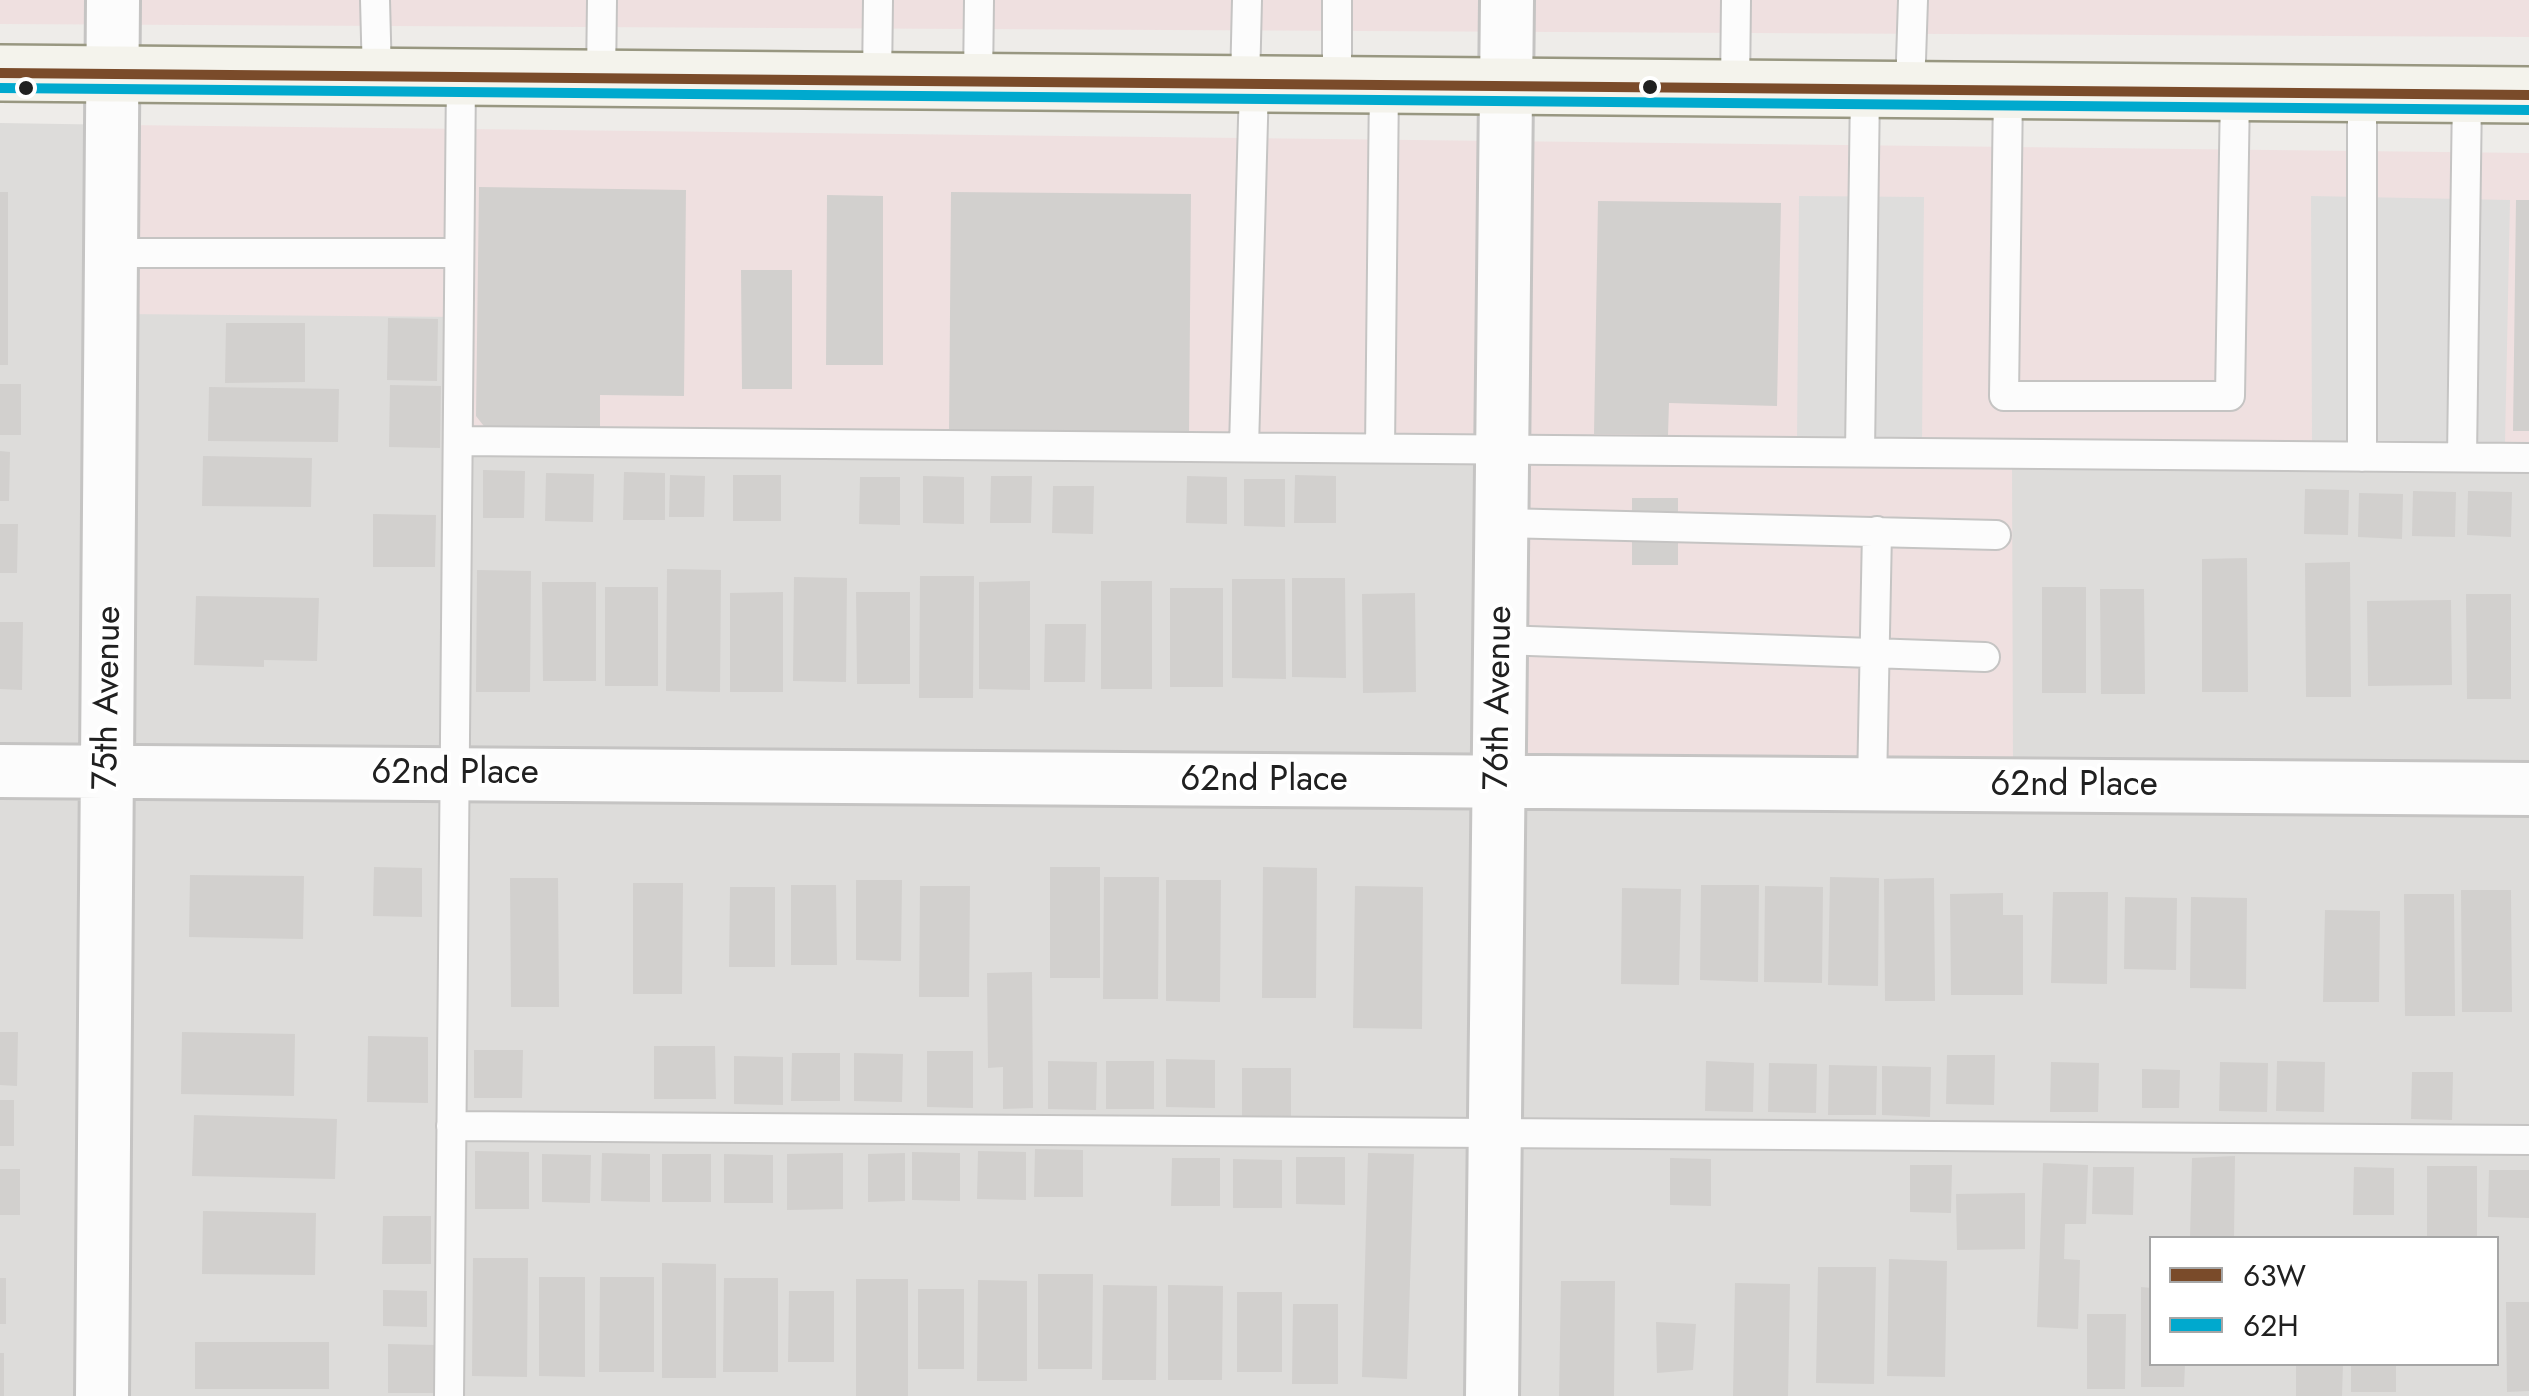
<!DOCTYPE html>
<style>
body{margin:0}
#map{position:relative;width:2529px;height:1396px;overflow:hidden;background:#eeece9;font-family:Jost,sans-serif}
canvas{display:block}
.legend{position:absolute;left:2149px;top:1236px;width:350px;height:130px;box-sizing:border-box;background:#fff;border:2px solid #a6a6a6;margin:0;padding:12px 18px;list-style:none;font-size:30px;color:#202020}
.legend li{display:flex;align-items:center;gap:20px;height:50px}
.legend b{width:50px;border:2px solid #a6a6a6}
</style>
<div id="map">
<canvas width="2529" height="1396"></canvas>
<ul class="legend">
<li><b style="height:12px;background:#7a4b2a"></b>63W</li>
<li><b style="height:12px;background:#00a9ce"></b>62H</li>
</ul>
</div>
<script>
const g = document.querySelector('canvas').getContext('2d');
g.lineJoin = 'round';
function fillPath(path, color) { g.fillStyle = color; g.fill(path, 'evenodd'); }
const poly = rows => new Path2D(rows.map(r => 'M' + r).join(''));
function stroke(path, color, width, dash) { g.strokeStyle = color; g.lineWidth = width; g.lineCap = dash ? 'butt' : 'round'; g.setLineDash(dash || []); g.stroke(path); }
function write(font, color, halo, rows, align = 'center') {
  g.font = font + ' Jost,sans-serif'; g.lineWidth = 8; g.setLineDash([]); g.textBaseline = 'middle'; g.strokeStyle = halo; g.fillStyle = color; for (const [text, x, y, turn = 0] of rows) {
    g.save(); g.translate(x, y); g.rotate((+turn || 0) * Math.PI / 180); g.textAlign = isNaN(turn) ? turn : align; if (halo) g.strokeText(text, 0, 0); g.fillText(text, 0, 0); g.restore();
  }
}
const residential = poly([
 [0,123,125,125,464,317,2012,463,2529,467,2529,1396,0,1396],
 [2152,1238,2496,1238,2496,1364,2152,1364]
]);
const commercial = poly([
 [0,0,2529,0,2529,37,0,24],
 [125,125,2529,153,2529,467,2012,463,2013,777,1489,774,1497,455,463,445,463,317,123,314]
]);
const parking = poly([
 [1799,196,1924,197,1922,444,1797,442],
 [2311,196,2510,200,2505,444,2312,443]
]);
const building = poly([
 [479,187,686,190,684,396,600,395,600,432,487,430,476,416],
 [0,192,8,192,8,365,0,365],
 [951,192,1191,194,1189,436,949,434],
 [827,195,883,196,883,365,826,365],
 [2516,200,2529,200,2529,431,2513,431],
 [1598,201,1781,203,1777,406,1669,403,1668,435,1594,434],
 [741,270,792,270,792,389,742,389],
 [388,318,438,319,437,381,387,380],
 [226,323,305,323,305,382,225,383],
 [0,384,21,384,21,435,0,435],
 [390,385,441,386,440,448,389,447],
 [209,387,339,389,338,442,208,441],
 [0,451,10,452,9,501,0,501],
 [203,456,312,458,311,507,202,506],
 [483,470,525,471,524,518,483,518],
 [624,472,665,473,665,520,623,520],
 [546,473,594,474,593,522,545,521],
 [670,475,705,476,704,517,669,517],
 [733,475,781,475,781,521,733,521],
 [1295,475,1336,476,1336,523,1294,523],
 [923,476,964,477,964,524,923,523],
 [991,476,1032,476,1031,523,990,523],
 [1187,476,1227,477,1227,524,1186,523],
 [860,477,900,477,900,525,859,524],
 [1244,479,1285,479,1285,527,1244,526],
 [1053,486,1094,486,1093,534,1052,533],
 [2305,489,2349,490,2348,535,2304,534],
 [2413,491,2456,492,2455,537,2412,536],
 [2468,491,2512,492,2511,537,2467,535],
 [2359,493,2403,494,2402,539,2358,537],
 [1632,498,1678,498,1678,565,1632,565],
 [373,514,436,515,435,567,373,567],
 [0,524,18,524,17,573,0,573],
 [2247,558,2248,692,2202,692,2202,559],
 [2350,562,2351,697,2306,697,2305,563],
 [667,569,721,570,720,692,666,691],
 [477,570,531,571,530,692,476,692],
 [920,576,974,576,973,698,919,698],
 [794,577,847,578,846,682,793,681],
 [1292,578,1345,578,1346,678,1292,677],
 [1232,579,1285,579,1286,679,1232,678],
 [1030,581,1030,690,979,689,979,582],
 [1101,581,1152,581,1152,689,1101,689],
 [542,582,596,582,596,681,543,681],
 [605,587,658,587,658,686,605,686],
 [2042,587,2086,587,2086,693,2042,693],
 [1170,588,1223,588,1223,687,1170,687],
 [2100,589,2144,589,2145,694,2101,694],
 [783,592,783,692,730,692,730,593],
 [856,592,910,592,910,684,857,684],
 [1415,593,1416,692,1363,693,1362,594],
 [2466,594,2511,594,2511,699,2467,699],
 [196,596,319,598,317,661,264,660,264,667,194,665],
 [2451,600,2452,685,2368,686,2367,601],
 [0,622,23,622,22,690,0,689],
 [1045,624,1086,624,1085,682,1044,682],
 [374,867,422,868,422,917,373,916],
 [1050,867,1100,867,1100,978,1050,978],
 [1263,867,1317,868,1316,998,1262,998],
 [190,875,304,876,303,939,189,937],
 [1104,877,1159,877,1158,999,1103,999],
 [1830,877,1879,878,1878,986,1828,985],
 [510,878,558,878,559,1007,511,1007],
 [1934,878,1935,1001,1885,1001,1884,879],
 [856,880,902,880,901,961,856,960],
 [1166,880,1221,880,1220,1002,1166,1001],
 [633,883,683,883,682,994,633,994],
 [791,885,836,885,837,965,791,965],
 [1701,885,1759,885,1758,982,1700,980],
 [920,886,970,886,969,997,919,997],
 [1355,886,1423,887,1422,1029,1353,1028],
 [1765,886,1823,887,1822,983,1764,982],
 [730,887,775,887,775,967,729,967],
 [1622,888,1681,889,1679,985,1621,984],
 [2461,890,2511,890,2512,1012,2462,1012],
 [2053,892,2108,892,2107,984,2051,983],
 [2003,893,2003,915,2023,915,2023,995,1951,995,1950,894],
 [2404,894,2454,894,2455,1016,2405,1016],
 [2125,897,2177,898,2176,970,2124,969],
 [2191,897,2247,898,2246,989,2190,988],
 [2325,910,2380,911,2379,1002,2323,1002],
 [1032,972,1033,1108,1003,1109,1003,1067,988,1068,987,973],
 [0,1032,18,1032,17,1086,0,1085],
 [182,1032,295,1034,294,1096,181,1094],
 [368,1036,428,1037,428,1103,367,1102],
 [654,1046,715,1046,716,1099,654,1099],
 [474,1050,523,1050,522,1098,474,1098],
 [927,1051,973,1051,973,1108,927,1107],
 [792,1053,840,1053,840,1101,791,1101],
 [854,1053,903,1054,902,1102,854,1101],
 [1947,1055,1995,1055,1994,1105,1946,1104],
 [734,1056,783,1057,783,1105,734,1104],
 [1166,1059,1215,1060,1215,1108,1166,1107],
 [1048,1061,1097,1062,1096,1110,1048,1109],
 [1106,1061,1154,1061,1154,1109,1106,1109],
 [1706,1061,1754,1063,1753,1112,1705,1111],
 [2277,1061,2325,1062,2324,1112,2276,1111],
 [2051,1062,2099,1063,2098,1112,2050,1112],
 [2220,1062,2268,1063,2267,1112,2219,1111],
 [1769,1063,1817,1064,1816,1113,1768,1112],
 [1829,1065,1877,1066,1876,1115,1828,1115],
 [1882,1066,1931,1067,1930,1117,1882,1115],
 [1242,1068,1291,1068,1291,1116,1242,1116],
 [2142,1069,2180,1070,2179,1108,2142,1108],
 [2412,1072,2453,1072,2452,1120,2411,1119],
 [0,1100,14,1100,14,1146,0,1146],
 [194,1115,337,1119,335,1179,192,1176],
 [1035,1149,1083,1150,1083,1197,1034,1197],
 [475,1151,529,1152,529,1209,475,1209],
 [978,1151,1026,1152,1026,1200,977,1199],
 [912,1152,960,1153,960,1201,912,1200],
 [602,1153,650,1154,650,1202,601,1201],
 [843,1153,843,1209,787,1210,787,1154],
 [905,1153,905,1201,868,1202,868,1154],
 [1368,1153,1414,1154,1407,1379,1362,1377],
 [542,1154,591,1155,590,1203,542,1202],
 [662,1154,711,1154,711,1202,662,1202],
 [724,1154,773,1155,773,1203,724,1203],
 [2235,1156,2234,1238,2190,1238,2192,1158],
 [1296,1157,1345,1157,1345,1205,1296,1204],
 [1172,1158,1220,1158,1220,1206,1171,1206],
 [1670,1158,1711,1159,1711,1206,1670,1205],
 [1233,1159,1282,1160,1282,1208,1233,1208],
 [2043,1163,2088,1165,2086,1224,2065,1224,2064,1259,2080,1260,2078,1329,2037,1327],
 [1910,1165,1952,1165,1951,1213,1910,1212],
 [2427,1166,2477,1166,2477,1238,2427,1238],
 [2093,1167,2134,1167,2133,1215,2092,1214],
 [2354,1167,2394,1168,2394,1215,2353,1215],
 [0,1169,20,1169,20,1215,0,1215],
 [2489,1170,2529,1170,2529,1218,2488,1217],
 [2025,1193,2025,1249,1957,1250,1956,1194],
 [203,1211,316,1213,315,1275,202,1274],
 [383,1216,431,1216,431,1264,382,1264],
 [473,1258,528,1258,527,1377,472,1376],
 [1889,1259,1947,1261,1945,1377,1887,1376],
 [662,1263,716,1264,716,1378,662,1378],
 [1818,1267,1876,1267,1874,1384,1816,1383],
 [1038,1274,1093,1274,1092,1369,1038,1369],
 [539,1277,585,1277,585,1377,539,1376],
 [600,1277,654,1277,654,1372,599,1372],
 [0,1278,6,1278,6,1324,0,1324],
 [724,1278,778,1278,778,1372,723,1372],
 [856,1279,908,1279,908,1396,856,1396],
 [978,1280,1027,1281,1027,1381,977,1381],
 [1561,1281,1615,1281,1614,1396,1559,1396],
 [1735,1283,1790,1284,1788,1396,1733,1396],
 [1103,1285,1157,1286,1156,1380,1102,1380],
 [1168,1285,1223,1286,1222,1380,1168,1380],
 [2141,1287,2152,1288,2152,1364,2185,1364,2184,1387,2141,1387],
 [918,1289,964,1289,964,1369,918,1369],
 [383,1290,427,1291,427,1327,383,1326],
 [789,1291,834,1291,834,1362,788,1362],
 [1237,1292,1282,1292,1282,1372,1237,1372],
 [2506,1302,2529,1302,2529,1391,2507,1392],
 [1293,1304,1338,1304,1338,1384,1292,1384],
 [2087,1314,2126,1314,2125,1389,2087,1389],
 [1656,1322,1696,1324,1693,1370,1657,1373],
 [195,1342,329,1342,329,1389,195,1389],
 [388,1344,437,1345,437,1393,388,1393],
 [0,1353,4,1353,4,1396,0,1396],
 [2296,1364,2343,1364,2342,1396,2296,1396],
 [2351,1364,2396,1364,2396,1392,2351,1392]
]);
const service = poly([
 [375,0,377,77],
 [601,78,602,0],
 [877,81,878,0],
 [978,81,979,0],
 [1245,84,1247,0],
 [1337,85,1337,0],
 [1735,88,1736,0],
 [1910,90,1913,0],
 [2008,91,2004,396,2230,396,2235,93],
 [2362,93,2362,457],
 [113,253,459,253],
 [458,441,2529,458],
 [1244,447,1254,84],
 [1380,448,1384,85],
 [1860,452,1865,90],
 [2462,457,2467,95],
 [1502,523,1996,535],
 [1501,640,1985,657],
 [1872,786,1877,531],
 [451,1126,2529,1140],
 [449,1396,461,77]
]);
const minor = poly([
 [0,771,2529,789],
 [102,1396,113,0],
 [1492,1396,1507,0]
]);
const secondary = poly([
 [0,73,2529,95]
]);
const bus1 = poly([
 [0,73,2529,95]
]);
const bus2 = poly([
 [0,88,2529,110]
]);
const markers = [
 [1650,87,9,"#202020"],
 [26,88,9,"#202020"]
];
const streetNames = [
 ["75th Avenue",109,698,-89],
 ["76th Avenue",1500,698,-89],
 ["62nd Place",455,775],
 ["62nd Place",1264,782],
 ["62nd Place",2074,787]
];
fillPath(residential, '#dddcda');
fillPath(commercial, '#efe0e0');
fillPath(parking, '#dedddc');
fillPath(building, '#d2d0ce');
stroke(service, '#c5c4c3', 32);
stroke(minor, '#c5c4c3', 58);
stroke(secondary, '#989781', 60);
stroke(service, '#fcfcfc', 28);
stroke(minor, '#fcfcfc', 52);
stroke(secondary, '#f4f3ec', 55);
stroke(bus1, '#7a4b2a', 10);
stroke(bus2, '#00a9ce', 10);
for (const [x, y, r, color] of markers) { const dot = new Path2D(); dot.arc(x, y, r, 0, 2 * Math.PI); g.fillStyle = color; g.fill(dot); stroke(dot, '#fff', 4); }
write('35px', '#202020', '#fff', streetNames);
</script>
